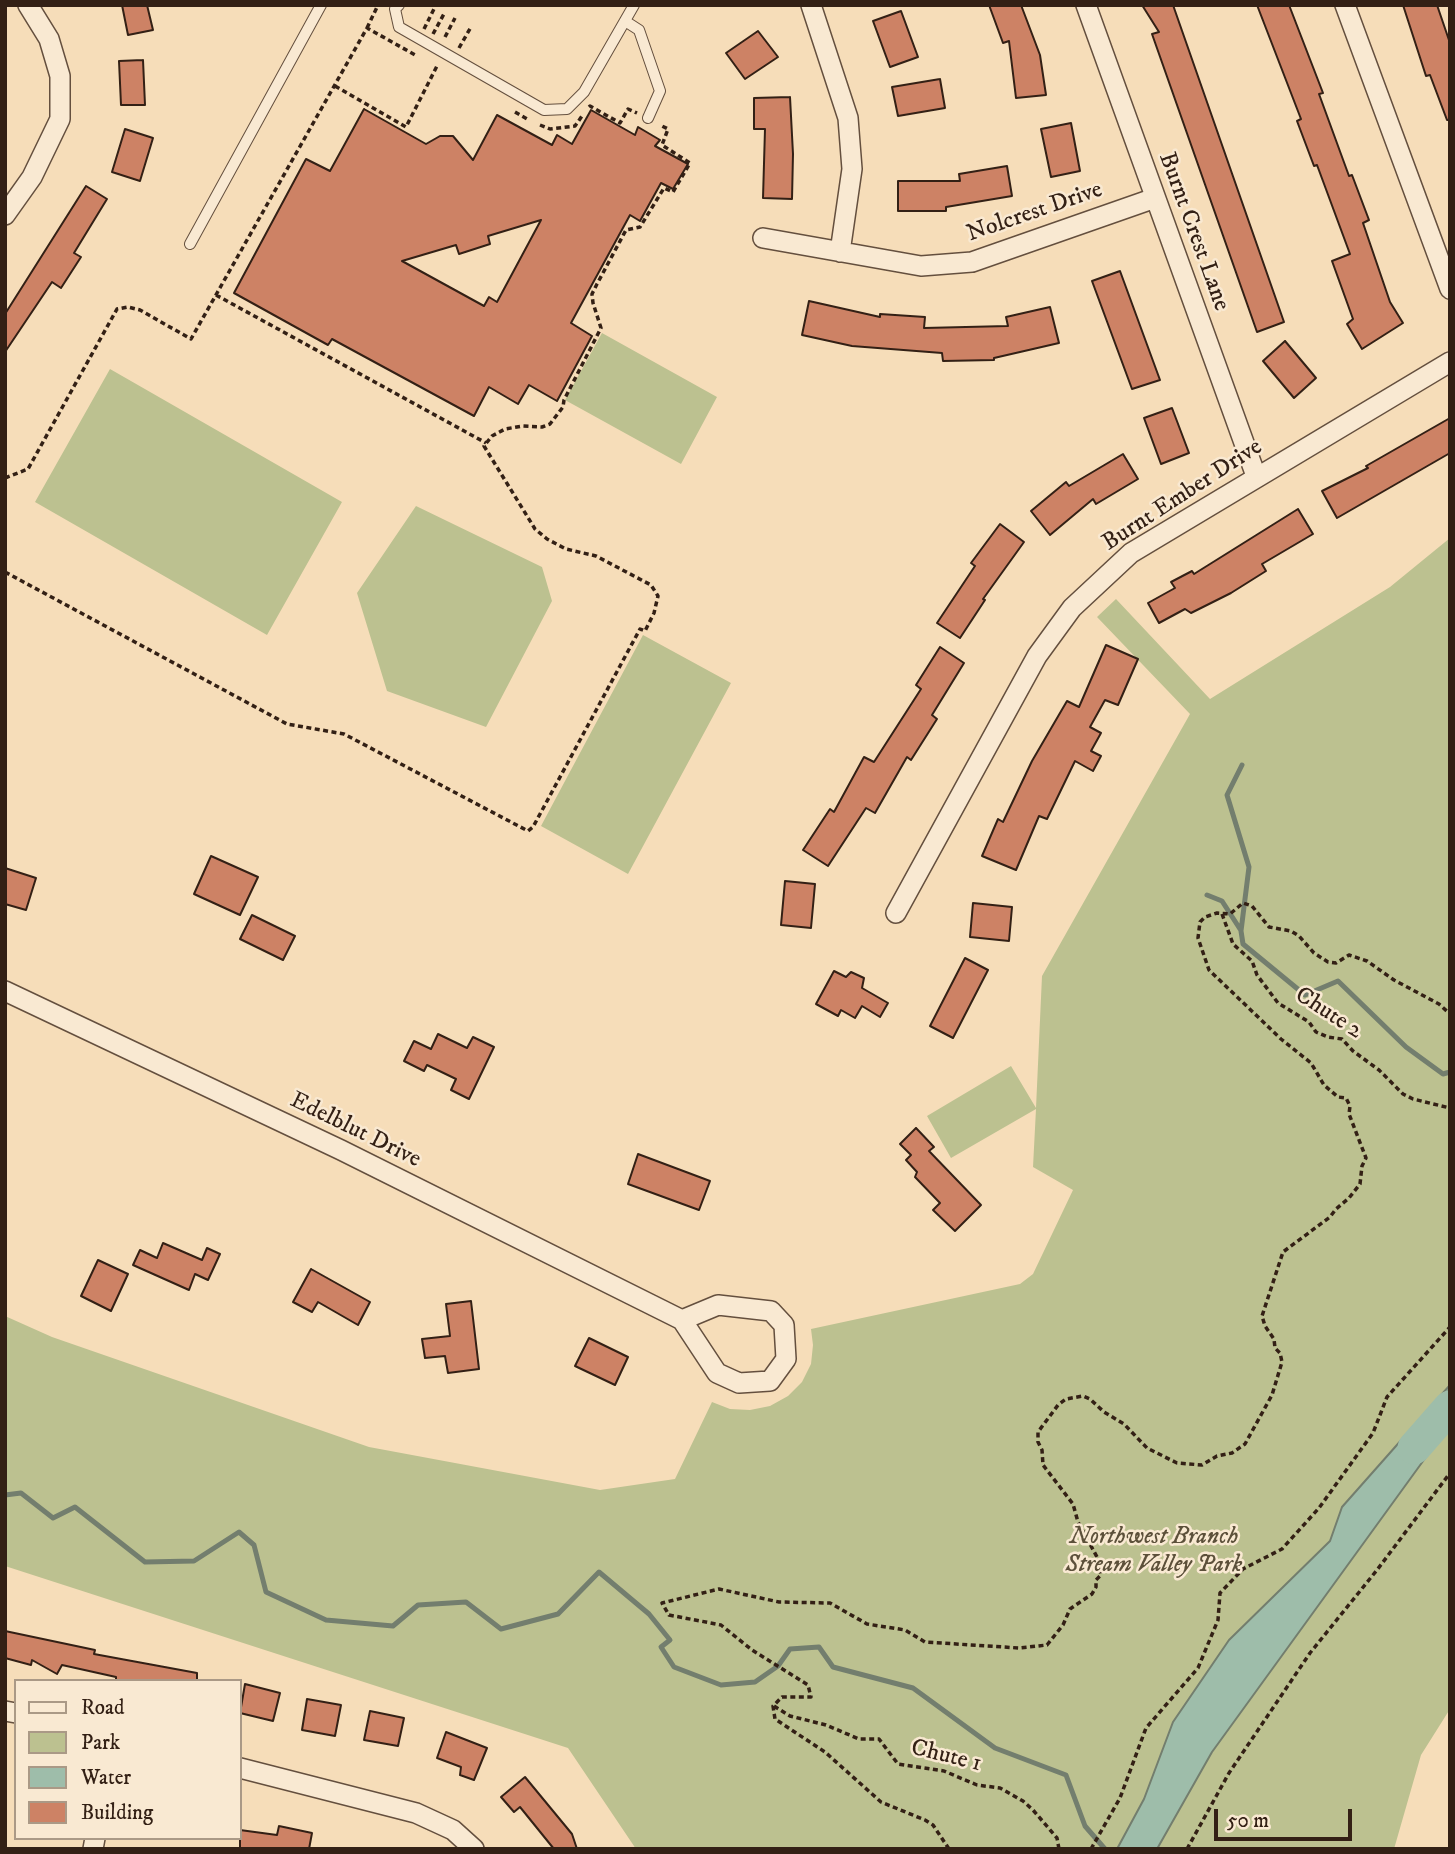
<!DOCTYPE html>
<style>
body{margin:0}
#map{position:relative;width:1455px;height:1854px;overflow:hidden;background:#f6ddb9;font-family:"IM FELL DW Pica",serif}
canvas{display:block}
.frame{position:absolute;inset:0;border:7px solid #332015;pointer-events:none}
.legend{position:absolute;left:14px;top:1679px;width:228px;height:161px;box-sizing:border-box;background:#f9e9d2;border:2px solid #aa9986;margin:0;padding:9px 12px;list-style:none;font-size:21px;color:#332015}
.legend li{display:flex;align-items:center;gap:14px;height:35px}
.legend b{width:35px;border:2px solid #aa9986}
.scale{position:absolute;left:1214px;top:1809px;width:138px;height:32px;box-sizing:border-box;border:4px solid #332015;border-top:0;padding-left:9px;font-size:21px;line-height:24px;white-space:nowrap;color:#332015;-webkit-text-stroke:5px #f9e9d2;paint-order:stroke}
</style>
<div id="map">
<canvas width="1455" height="1854"></canvas>
<div class="frame"></div>
<ul class="legend">
<li><b style="height:9px;background:#f9e9d2"></b>Road</li>
<li><b style="height:19px;background:#bcc190"></b>Park</li>
<li><b style="height:19px;background:#9ebdaa"></b>Water</li>
<li><b style="height:19px;background:#cd8265"></b>Building</li>
</ul>
<div class="scale">50 m</div>
</div>
<script>
const g = document.querySelector('canvas').getContext('2d');
g.lineJoin = 'round';
function fillPath(path, color) { g.fillStyle = color; g.fill(path, 'evenodd'); }
const poly = rows => new Path2D(rows.map(r => 'M' + r).join(''));
function stroke(path, color, width, dash) { g.strokeStyle = color; g.lineWidth = width; g.lineCap = dash ? 'butt' : 'round'; g.setLineDash(dash || []); g.stroke(path); }
function write(font, color, halo, rows, align = 'center') {
  g.font = font + ' "IM FELL DW Pica",serif'; g.lineWidth = 5; g.setLineDash([]); g.textBaseline = 'middle'; g.strokeStyle = halo; g.fillStyle = color; for (const [text, x, y, turn = 0] of rows) {
    g.save(); g.translate(x, y); g.rotate((+turn || 0) * Math.PI / 180); g.textAlign = isNaN(turn) ? turn : align; if (halo) g.strokeText(text, 0, 0); g.fillText(text, 0, 0); g.restore();
  }
}
const green = poly([
 [602,333,717,397,681,464,565,400],
 [110,369,342,502,267,635,35,502],
 [416,506,542,567,552,601,486,727,387,691,357,593],
 [1450,538,1450,1709,1421,1755,1394,1849,636,1849,568,1748,5,1566,5,1316,52,1337,369,1447,600,1490,675,1479,712,1402,730,1409,750,1410,770,1406,788,1396,802,1382,811,1364,813,1345,811,1329,1020,1284,1033,1274,1073,1190,1033,1167,1036,1109,951,1158,927,1116,1011,1066,1036,1108,1042,976,1190,714,1097,617,1116,599,1210,699,1390,587],
 [643,635,731,683,628,874,541,826]
]);
const water = poly([
 [1450,1385,1434,1446,1212,1752,1157,1849,1117,1849,1144,1799,1173,1722,1229,1640,1330,1541,1342,1507,1450,1385]
]);
const stream = poly([
 [1242,765,1227,795,1249,867,1241,931,1243,944,1305,995,1338,981,1406,1047,1443,1074,1450,1072],
 [1207,895,1222,901,1240,929],
 [5,1495,21,1493,53,1518,75,1507,145,1562,194,1561,239,1532,254,1545,266,1592,326,1620,393,1626,418,1605,466,1602,501,1629,558,1614,599,1572,649,1614,670,1640,661,1647,674,1667,721,1685,755,1682,778,1666,790,1649,819,1647,833,1667,913,1688,995,1748,1066,1775,1085,1826,1105,1849]
]);
const river = poly([
 [1414,1448,1450,1407]
]);
const building = poly([
 [122,5,147,5,153,30,128,35,122,5],
 [989,5,1021,5,1040,55,1046,95,1016,98,1009,41,1003,43,989,5],
 [1142,5,1173,5,1284,322,1257,332,1152,34,1159,32,1142,5],
 [1257,5,1289,5,1323,93,1319,94,1349,176,1352,175,1369,220,1363,223,1390,302,1403,323,1362,349,1347,324,1353,319,1332,261,1350,254,1317,165,1314,166,1297,121,1301,119,1257,5],
 [1403,5,1437,5,1450,43,1450,120,1447,120,1430,75,1426,76,1403,5],
 [901,11,918,57,890,67,873,21,901,11],
 [758,31,778,57,745,79,726,53,758,31],
 [143,60,145,105,121,105,119,61,143,60],
 [940,79,945,108,898,116,892,87,940,79],
 [790,97,793,154,792,199,763,198,765,129,754,129,754,98,790,97],
 [364,109,426,144,440,136,453,136,473,160,497,115,552,145,557,135,572,144,591,110,635,135,638,127,660,140,655,146,688,164,673,189,661,183,640,221,630,215,571,323,592,336,557,401,529,385,518,404,489,387,474,416,332,339,328,345,234,293,306,159,330,171,364,109],
 [541,220,497,302,489,297,484,306,402,261,456,245,459,254,490,244,488,236,541,220],
 [1071,123,1080,171,1051,177,1041,129,1071,123],
 [125,129,153,138,140,181,112,172,125,129],
 [1007,166,1012,196,946,207,946,211,898,211,898,181,960,181,959,174,1007,166],
 [86,186,107,199,74,253,81,257,61,288,52,282,5,352,5,314,86,186],
 [1120,271,1160,380,1132,389,1092,281,1120,271],
 [809,301,880,317,880,314,925,317,924,328,1008,326,1006,317,1050,307,1059,343,994,358,994,360,943,361,942,353,852,346,802,335,809,301],
 [1285,341,1316,378,1294,398,1263,361,1285,341],
 [1172,408,1189,453,1161,464,1144,418,1172,408],
 [1450,418,1450,453,1337,518,1322,491,1368,468,1366,466,1450,418],
 [1123,454,1138,479,1096,504,1093,499,1050,535,1031,511,1066,482,1069,486,1123,454],
 [1298,509,1313,534,1262,564,1266,571,1231,593,1191,613,1185,609,1159,623,1148,603,1175,588,1171,582,1192,571,1194,574,1298,509],
 [1000,524,1024,542,983,599,985,600,960,638,937,623,975,566,971,563,1000,524],
 [1106,645,1138,659,1118,705,1105,700,1090,727,1101,733,1091,751,1101,756,1093,771,1075,761,1047,819,1039,816,1016,870,982,856,998,819,1003,822,1032,761,1067,701,1079,707,1106,645],
 [940,647,964,663,932,715,937,719,911,760,907,757,875,813,866,808,828,866,803,850,830,809,834,812,864,757,874,762,921,689,916,685,940,647],
 [211,856,258,877,240,915,194,894,211,856],
 [5,868,36,878,26,910,5,904,5,868],
 [785,881,815,884,811,928,781,925,785,881],
 [973,903,1012,907,1009,941,970,937,973,903],
 [252,915,295,936,283,960,240,939,252,915],
 [965,958,988,970,953,1038,930,1026,965,958],
 [834,971,846,977,851,972,864,978,862,988,888,1003,880,1017,862,1006,855,1018,841,1010,838,1016,816,1004,834,971],
 [438,1034,467,1048,473,1037,494,1047,469,1099,451,1090,456,1079,427,1065,424,1071,404,1061,414,1041,431,1049,438,1034],
 [916,1128,934,1147,929,1151,981,1205,955,1231,933,1210,940,1203,915,1177,917,1172,906,1160,911,1155,900,1144,916,1128],
 [638,1154,710,1181,699,1210,628,1184,638,1154],
 [163,1243,202,1260,207,1248,220,1254,208,1280,195,1274,189,1290,133,1265,140,1250,157,1258,163,1243],
 [98,1260,128,1274,111,1311,81,1296,98,1260],
 [311,1269,370,1302,358,1325,318,1302,312,1312,293,1302,311,1269],
 [471,1301,479,1369,448,1373,445,1356,425,1358,422,1339,450,1336,446,1304,471,1301],
 [589,1338,628,1357,615,1385,575,1366,589,1338],
 [5,1631,95,1650,94,1654,197,1673,197,1681,116,1681,116,1677,62,1665,57,1674,32,1660,31,1665,5,1658,5,1631],
 [245,1684,280,1693,273,1721,240,1713,245,1684],
 [307,1699,341,1705,335,1736,302,1730,307,1699],
 [370,1711,404,1718,398,1746,364,1740,370,1711],
 [446,1732,487,1748,474,1780,460,1775,461,1767,437,1758,446,1732],
 [525,1777,572,1834,577,1849,554,1849,520,1807,514,1812,501,1797,525,1777],
 [279,1826,312,1833,309,1849,240,1849,240,1830,277,1835,279,1826]
]);
const path = poly([
 [367,28,378,5],
 [424,29,435,7],
 [433,34,445,12],
 [445,37,455,18],
 [459,48,471,27],
 [335,86,406,127,437,66],
 [589,107,590,106,620,123,628,109,637,113],
 [515,112,529,120],
 [540,125,550,129,575,126,582,116],
 [216,295,486,443],
 [5,478,28,469,117,309,128,307,140,310,191,339,367,28,417,56],
 [5,572,287,724,344,734,528,831,533,827,640,629,645,631,654,613,658,596,651,585,596,556,566,549,547,539,535,529,484,446,492,436,505,429,523,426,542,427,550,424,563,407,564,400,601,328,593,303,592,294,597,284,626,230,640,227,664,188,673,192,690,163,662,145,668,129,660,125],
 [1222,914,1233,944,1252,961,1257,975,1278,1003,1309,1022,1316,1032,1328,1037,1342,1039,1353,1051,1379,1070,1403,1094,1413,1099,1450,1108],
 [774,1706,790,1716,826,1725,859,1739,879,1739,898,1764,944,1771,977,1785,1000,1788,1023,1801,1033,1810,1057,1838,1059,1849],
 [949,1849,933,1825,925,1820,881,1802,825,1752,775,1719,773,1706,782,1697,811,1697,808,1685,752,1650,721,1625,669,1615,662,1603,719,1589,779,1602,830,1603,867,1624,905,1630,925,1642,1019,1648,1047,1645,1063,1625,1070,1609,1092,1594,1096,1587,1096,1580,1101,1575,1097,1557,1078,1522,1073,1504,1043,1465,1042,1450,1038,1442,1038,1432,1058,1405,1066,1399,1083,1396,1090,1399,1104,1412,1124,1424,1147,1448,1177,1463,1202,1465,1217,1456,1232,1453,1245,1444,1272,1395,1282,1362,1280,1353,1275,1348,1274,1339,1265,1326,1262,1316,1283,1252,1330,1217,1336,1209,1349,1198,1360,1184,1362,1166,1366,1158,1349,1114,1350,1106,1346,1098,1338,1097,1324,1085,1311,1063,1281,1039,1209,970,1198,938,1200,922,1205,917,1217,913,1230,914,1243,903,1252,906,1269,927,1291,931,1299,936,1314,953,1328,962,1336,963,1349,955,1367,961,1394,980,1439,1004,1450,1014],
 [1091,1849,1120,1798,1146,1728,1198,1668,1218,1620,1220,1593,1243,1569,1282,1549,1319,1508,1373,1433,1387,1397,1450,1327],
 [1187,1849,1229,1773,1310,1653,1377,1570,1450,1473]
]);
const service = poly([
 [399,5,395,9,399,27,544,110,567,109,584,92,634,5],
 [625,21,639,30,660,91,648,118],
 [190,244,321,5]
]);
const minor = poly([
 [811,5,848,118,852,169,840,252],
 [1086,5,1256,476],
 [1345,5,1450,289],
 [5,215,32,177,60,119,60,76,49,39,28,5],
 [763,238,921,266,972,262,1155,198],
 [896,913,1037,656,1072,608,1131,553,1450,362],
 [5,991,341,1150,682,1320,717,1373,739,1383,770,1381,786,1359,784,1325,771,1311,718,1305,682,1320],
 [5,1711,16,1713],
 [240,1768,416,1813,453,1830,474,1849],
 [93,1849,95,1838]
]);
const streetNames = [
 ["Nolcrest Drive",1035,213,-19],
 ["Burnt Crest Lane",1193,232,70],
 ["Burnt Ember Drive",1183,496,-33],
 ["Chute 2",1328,1014,33],
 ["Edelblut Drive",355,1131,26],
 ["Chute 1",946,1757,14]
];
const parkNames = [
 ["Northwest Branch",1154,1538],
 ["Stream Valley Park",1154,1566]
];
fillPath(green, '#bcc190');
fillPath(water, '#9ebdaa');
stroke(water, '#737e6e', 2);
stroke(stream, '#737e6e', 5);
stroke(river, '#9ebdaa', 33);
fillPath(building, '#cd8265');
stroke(building, '#332015', 2);
stroke(service, '#644f3e', 12);
stroke(minor, '#644f3e', 22);
stroke(path, '#332015', 3.5, [5, 3.5]);
stroke(service, '#f9e9d2', 10);
stroke(minor, '#f9e9d2', 19);
write('24px', '#332015', '#f9e9d2', streetNames);
write('italic 24px', '#5c503a', '#f9e9d2', parkNames);
</script>
